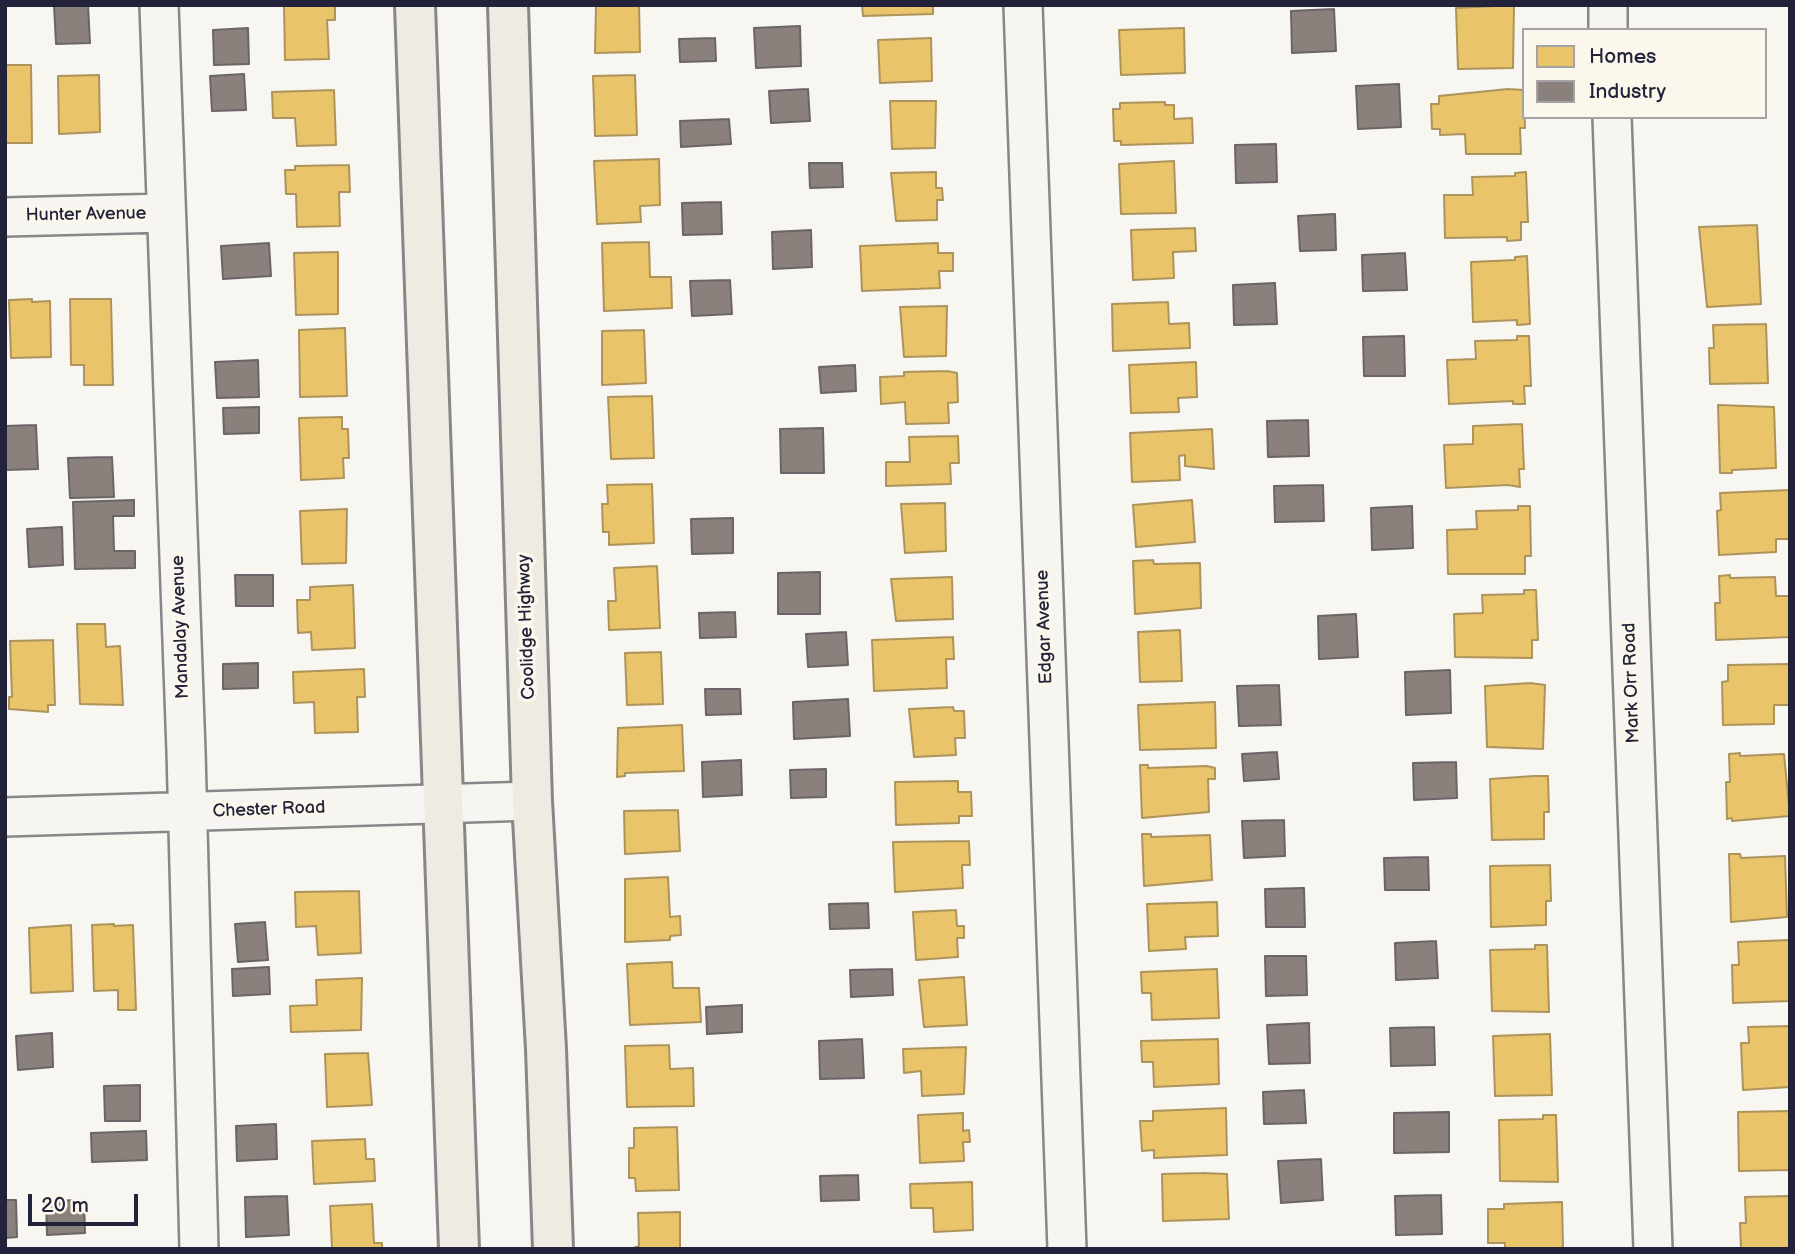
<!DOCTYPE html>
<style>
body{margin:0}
#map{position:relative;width:1795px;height:1254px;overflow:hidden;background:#f8f6f0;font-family:"Balsamiq Sans",sans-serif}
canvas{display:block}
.frame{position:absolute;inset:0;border:7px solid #22223b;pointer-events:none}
.legend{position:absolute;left:1522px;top:28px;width:245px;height:91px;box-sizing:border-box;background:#fbf7ec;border:2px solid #a4a2a5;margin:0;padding:9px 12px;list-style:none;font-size:21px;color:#22223b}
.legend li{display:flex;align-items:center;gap:14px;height:35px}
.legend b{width:35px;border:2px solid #a4a2a5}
.scale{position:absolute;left:28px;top:1194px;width:110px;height:32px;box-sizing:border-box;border:4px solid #22223b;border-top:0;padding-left:9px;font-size:21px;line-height:24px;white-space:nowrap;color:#22223b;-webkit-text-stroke:5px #fbf7ec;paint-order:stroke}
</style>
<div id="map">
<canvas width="1795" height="1254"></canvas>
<div class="frame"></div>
<ul class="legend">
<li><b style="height:19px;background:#e9c46a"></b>Homes</li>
<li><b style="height:19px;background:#8a817c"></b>Industry</li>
</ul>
<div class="scale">20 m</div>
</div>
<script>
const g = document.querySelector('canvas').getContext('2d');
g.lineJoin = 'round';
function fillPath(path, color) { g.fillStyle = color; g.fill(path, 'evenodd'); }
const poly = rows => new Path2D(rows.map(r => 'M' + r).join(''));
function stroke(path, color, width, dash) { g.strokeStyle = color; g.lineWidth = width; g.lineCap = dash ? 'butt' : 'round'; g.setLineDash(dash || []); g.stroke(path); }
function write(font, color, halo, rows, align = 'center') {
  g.font = font + ' "Balsamiq Sans",sans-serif'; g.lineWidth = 7; g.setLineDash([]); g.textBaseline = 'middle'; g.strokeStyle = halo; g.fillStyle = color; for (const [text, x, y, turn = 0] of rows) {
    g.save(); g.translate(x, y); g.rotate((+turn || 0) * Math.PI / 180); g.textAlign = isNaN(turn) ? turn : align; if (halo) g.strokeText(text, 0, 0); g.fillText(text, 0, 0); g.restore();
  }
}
const homes = poly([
 [284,5,335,5,335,20,327,20,329,59,285,60,284,5],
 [596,5,639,5,640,52,595,53,596,5],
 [862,5,933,5,933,14,863,16,862,5],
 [1514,5,1513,68,1458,69,1456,8,1514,5],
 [1184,28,1185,73,1121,75,1119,30,1184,28],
 [931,38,932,81,880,83,878,40,931,38],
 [5,65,31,65,32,143,5,143,5,65],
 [99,75,100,132,59,134,58,76,99,75],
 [635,75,637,135,595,136,593,76,635,75],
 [1508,89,1524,90,1525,128,1520,128,1521,154,1466,154,1465,134,1440,135,1440,129,1432,129,1431,104,1439,104,1439,96,1508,89],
 [334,90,336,145,297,146,295,118,273,118,272,92,334,90],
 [890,101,936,101,935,148,892,149,890,101],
 [1165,102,1165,105,1174,105,1174,119,1192,118,1193,143,1121,145,1121,141,1114,141,1113,109,1120,109,1120,103,1165,102],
 [659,159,660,205,640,206,641,222,597,224,594,161,659,159],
 [1174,161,1176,213,1121,214,1119,164,1174,161],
 [349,165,350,192,339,192,340,226,297,227,296,194,286,194,285,170,295,170,295,166,349,165],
 [936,172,936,188,942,188,943,200,937,200,937,220,896,221,891,173,936,172],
 [1526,172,1528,222,1521,222,1521,240,1507,241,1507,237,1445,238,1444,195,1473,195,1472,177,1515,176,1515,173,1526,172],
 [1757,225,1761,304,1707,307,1699,227,1757,225],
 [1195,228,1196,251,1173,252,1174,278,1133,280,1131,230,1195,228],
 [649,242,650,277,671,277,672,308,604,311,602,243,649,242],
 [938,243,938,253,953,253,953,271,939,271,940,288,862,291,860,246,938,243],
 [338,252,338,314,296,315,294,253,338,252],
 [1527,256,1530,324,1517,325,1517,320,1473,322,1471,262,1515,260,1515,257,1527,256],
 [32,299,32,302,50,301,51,357,11,358,9,300,32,299],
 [70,299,111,299,113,385,84,385,84,365,71,365,70,299],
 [1168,302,1169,324,1189,323,1190,348,1113,351,1112,304,1168,302],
 [947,306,946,356,904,357,900,307,947,306],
 [1766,324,1768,383,1710,384,1709,348,1714,348,1713,325,1766,324],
 [345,328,347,396,300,397,299,330,345,328],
 [644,330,646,383,602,385,602,331,644,330],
 [1517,336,1529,336,1531,386,1524,386,1525,404,1513,404,1513,401,1449,404,1447,360,1476,359,1475,341,1517,340,1517,336],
 [1196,362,1197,397,1178,398,1179,412,1131,413,1129,365,1196,362],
 [947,371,957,373,958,402,948,403,949,423,906,424,905,402,881,404,880,377,904,376,904,372,947,371],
 [652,396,654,458,611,459,608,397,652,396],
 [1718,405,1774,407,1776,468,1732,470,1732,473,1720,473,1718,405],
 [342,417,342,429,348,429,349,458,343,458,344,478,301,480,299,418,342,417],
 [1522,424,1524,469,1519,469,1520,487,1508,485,1446,488,1444,445,1473,444,1473,426,1522,424],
 [1212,429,1214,469,1185,466,1185,455,1179,456,1180,480,1132,482,1130,433,1212,429],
 [958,436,959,463,950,463,951,484,886,486,886,462,910,462,909,437,958,436],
 [652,484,654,543,609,545,609,532,603,532,602,504,608,504,607,485,652,484],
 [1790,490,1790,539,1776,539,1776,552,1719,555,1717,511,1721,510,1720,493,1790,490],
 [1192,500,1195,542,1136,547,1133,505,1192,500],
 [945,503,946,551,905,553,901,504,945,503],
 [1518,506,1530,506,1531,556,1525,556,1525,574,1448,574,1447,530,1477,529,1476,511,1518,510,1518,506],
 [347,509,346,563,302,564,300,511,347,509],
 [1153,560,1154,564,1200,563,1201,608,1135,614,1133,561,1153,560],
 [657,566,660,628,609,630,608,601,616,601,614,568,657,566],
 [1730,575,1730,578,1775,577,1776,596,1790,596,1790,637,1716,640,1715,603,1720,603,1719,576,1730,575],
 [952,577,953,619,896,621,891,579,952,577],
 [353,585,355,648,312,650,311,632,298,633,297,600,310,600,310,587,353,585],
 [1524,590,1536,590,1538,640,1532,640,1532,658,1455,657,1454,614,1483,613,1482,595,1524,594,1524,590],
 [77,624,105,624,106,647,120,646,123,705,80,704,77,624],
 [1180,630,1182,681,1140,682,1138,632,1180,630],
 [953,637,954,659,946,659,947,688,874,691,872,640,953,637],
 [53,640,55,705,48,705,48,712,9,709,9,697,12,697,10,641,53,640],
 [661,652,663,704,627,705,625,653,661,652],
 [1790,664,1790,705,1774,705,1774,724,1723,725,1722,682,1728,681,1728,665,1790,664],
 [364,669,365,697,357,697,358,732,315,733,314,702,294,703,293,672,364,669],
 [1530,683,1545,685,1543,749,1487,747,1485,686,1530,683],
 [1215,702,1216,748,1140,750,1138,705,1215,702],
 [953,707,954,711,964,711,965,738,955,738,956,755,914,757,909,709,953,707],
 [682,725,684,771,625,773,625,776,617,777,618,728,682,725],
 [1740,753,1740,756,1784,754,1790,816,1732,821,1732,818,1727,819,1726,782,1730,782,1729,754,1740,753],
 [1140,765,1148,765,1148,768,1207,766,1215,768,1215,779,1208,779,1209,812,1142,818,1140,765],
 [1534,776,1548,776,1549,812,1544,812,1544,839,1492,840,1490,779,1534,776],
 [958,781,958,792,971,792,972,816,959,816,959,823,896,825,895,782,958,781],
 [678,810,680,851,625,854,624,811,678,810],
 [1142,834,1151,834,1151,837,1210,835,1212,880,1144,886,1142,834],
 [969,841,970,865,962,865,963,888,895,892,893,842,969,841],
 [1729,854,1740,854,1741,858,1785,856,1787,917,1731,922,1729,854],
 [1550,865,1551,901,1546,901,1546,925,1491,927,1490,866,1550,865],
 [668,877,670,917,680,916,681,935,670,936,670,940,625,942,625,879,668,877],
 [359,891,361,953,318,955,316,926,296,927,295,892,359,891],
 [1217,902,1218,936,1185,937,1186,949,1149,951,1147,904,1217,902],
 [956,910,957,926,964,926,964,938,957,938,958,957,916,960,913,912,956,910],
 [114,924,114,926,133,925,136,1010,118,1010,118,990,94,991,92,925,114,924],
 [71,925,73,991,31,993,29,928,71,925],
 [1790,940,1790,1001,1733,1003,1732,965,1739,965,1738,942,1790,940],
 [1535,945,1547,945,1549,1012,1492,1011,1490,950,1535,949,1535,945],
 [672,962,673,988,699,988,701,1022,630,1025,627,964,672,962],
 [1217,969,1219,1018,1152,1020,1151,993,1142,993,1141,972,1217,969],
 [964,977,967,1025,924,1027,919,980,964,977],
 [362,978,361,1030,291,1032,290,1006,317,1005,316,980,362,978],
 [1790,1026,1790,1087,1743,1090,1741,1043,1749,1043,1748,1027,1790,1026],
 [1550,1034,1552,1095,1495,1096,1493,1036,1550,1034],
 [1218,1039,1219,1084,1154,1087,1153,1062,1142,1062,1141,1041,1218,1039],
 [669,1045,670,1069,693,1068,694,1106,627,1107,625,1046,669,1045],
 [966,1047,964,1094,922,1096,921,1071,904,1073,903,1049,966,1047],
 [368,1053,372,1105,327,1107,325,1054,368,1053],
 [1226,1108,1227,1155,1154,1158,1154,1150,1142,1151,1140,1121,1153,1121,1153,1111,1226,1108],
 [1790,1111,1790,1170,1739,1171,1738,1112,1790,1111],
 [963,1113,963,1131,969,1130,970,1142,963,1142,964,1161,920,1163,918,1115,963,1113],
 [1543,1115,1556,1115,1558,1182,1500,1181,1499,1120,1543,1119,1543,1115],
 [677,1127,679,1190,636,1191,635,1178,629,1178,629,1148,634,1148,634,1128,677,1127],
 [365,1139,366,1159,374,1159,375,1181,314,1184,312,1141,365,1139],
 [1202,1173,1227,1174,1229,1219,1163,1221,1162,1174,1202,1173],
 [972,1182,973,1230,934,1232,933,1208,911,1208,910,1184,972,1182],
 [1790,1196,1790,1249,1741,1249,1740,1223,1746,1223,1745,1197,1790,1196],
 [1562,1202,1563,1246,1560,1249,1505,1249,1505,1243,1488,1243,1488,1209,1504,1209,1504,1204,1562,1202],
 [372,1204,374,1243,382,1243,382,1249,332,1249,330,1206,372,1204],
 [680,1212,680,1249,630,1249,639,1246,638,1213,680,1212]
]);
const industry = poly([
 [54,5,88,5,90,43,56,44,54,5],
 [1334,9,1336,51,1292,53,1291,11,1334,9],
 [800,26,801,66,756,68,754,28,800,26],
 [248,28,249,64,214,65,213,30,248,28],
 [715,38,716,61,680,62,679,39,715,38],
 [244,74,246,110,212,111,210,76,244,74],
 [1399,84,1401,127,1358,129,1356,86,1399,84],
 [808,89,810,121,771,123,769,91,808,89],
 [729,119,731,144,681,147,680,121,729,119],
 [1276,144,1277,182,1236,183,1235,145,1276,144],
 [809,163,842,163,843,187,810,188,809,163],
 [721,202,722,234,683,235,682,203,721,202],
 [1335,214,1336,250,1300,251,1298,216,1335,214],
 [811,230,812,267,773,269,772,232,811,230],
 [269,243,271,276,223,279,221,246,269,243],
 [1405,253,1407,290,1363,291,1362,255,1405,253],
 [730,280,732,314,692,316,690,281,730,280],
 [1275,283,1277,324,1234,325,1233,285,1275,283],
 [1404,336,1405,376,1364,376,1363,337,1404,336],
 [258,360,259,397,217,398,215,362,258,360],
 [855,365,856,391,821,393,819,367,855,365],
 [259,407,259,433,224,434,223,408,259,407],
 [1308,420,1309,456,1268,457,1267,421,1308,420],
 [36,425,38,469,5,470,5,426,36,425],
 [823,428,824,473,781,473,780,429,823,428],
 [112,457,114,497,70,498,68,458,112,457],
 [1323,485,1324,521,1275,522,1274,486,1323,485],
 [134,500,134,516,113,516,114,551,135,551,135,568,75,569,73,502,134,500],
 [1412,506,1413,548,1372,550,1371,508,1412,506],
 [733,518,733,553,692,554,691,519,733,518],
 [62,527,63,565,29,567,27,529,62,527],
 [820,572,820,614,778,614,778,573,820,572],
 [235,575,273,575,273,606,236,606,235,575],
 [735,612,736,637,700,638,699,613,735,612],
 [1356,614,1358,657,1319,659,1318,616,1356,614],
 [846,632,848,665,808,667,806,634,846,632],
 [258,663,258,688,223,689,223,664,258,663],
 [1450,670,1451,713,1406,715,1405,672,1450,670],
 [1279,685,1281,725,1239,726,1237,686,1279,685],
 [705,689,740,689,741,714,706,715,705,689],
 [848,699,850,736,794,739,793,702,848,699],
 [1277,752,1279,779,1244,781,1242,754,1277,752],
 [741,760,742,795,703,797,702,762,741,760],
 [1456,762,1457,798,1414,800,1413,763,1456,762],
 [826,769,826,797,791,798,790,770,826,769],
 [1284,820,1285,856,1244,858,1242,821,1284,820],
 [1428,857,1429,890,1385,890,1384,858,1428,857],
 [1304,888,1305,927,1266,927,1265,889,1304,888],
 [868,903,869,928,830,929,829,904,868,903],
 [265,922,268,960,238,962,235,924,265,922],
 [1436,941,1438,978,1396,980,1395,943,1436,941],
 [1265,956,1306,956,1307,995,1266,996,1265,956],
 [269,967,270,994,233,996,232,969,269,967],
 [892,969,893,995,851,997,850,970,892,969],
 [742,1005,742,1032,707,1034,706,1007,742,1005],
 [1309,1023,1310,1063,1269,1064,1267,1025,1309,1023],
 [1434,1027,1435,1065,1391,1066,1390,1028,1434,1027],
 [52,1033,53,1067,18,1070,16,1036,52,1033],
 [862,1039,864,1078,820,1079,819,1041,862,1039],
 [140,1085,140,1121,105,1121,104,1086,140,1085],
 [1304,1090,1306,1123,1264,1124,1263,1092,1304,1090],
 [1449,1112,1449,1152,1394,1153,1394,1113,1449,1112],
 [276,1124,277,1159,237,1161,236,1126,276,1124],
 [146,1131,147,1160,92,1162,91,1133,146,1131],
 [1321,1159,1323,1200,1281,1203,1278,1161,1321,1159],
 [858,1175,859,1200,821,1201,820,1176,858,1175],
 [1441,1195,1442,1234,1396,1235,1395,1196,1441,1195],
 [287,1196,289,1235,246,1237,245,1197,287,1196],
 [5,1200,16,1200,17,1237,5,1238,5,1200],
 [84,1200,85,1233,47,1235,46,1201,84,1200]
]);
const minor = poly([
 [159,5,186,751,199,1249],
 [1023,5,1067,1249],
 [1608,5,1608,30],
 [1612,117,1653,1249],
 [5,217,166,213],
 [5,817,532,801]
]);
const major = poly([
 [415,5,459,1249],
 [508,5,532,801,546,1049,553,1249]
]);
const streetNames = [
 ["Hunter Avenue",86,215,-1],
 ["Mandalay Avenue",181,627,-92],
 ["Coolidge Highway",527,627,-92],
 ["Edgar Avenue",1045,627,-92],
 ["Mark Orr Road",1632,683,-92],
 ["Chester Road",269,810,-2]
];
fillPath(homes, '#e9c46a');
stroke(homes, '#ad935c', 2);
fillPath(industry, '#8a817c');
stroke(industry, '#6b6468', 2);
stroke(minor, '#878688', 42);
stroke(major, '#878688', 44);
stroke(minor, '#f6f5f1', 37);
stroke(major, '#f0ebe2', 38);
write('18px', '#22223b', '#fbf7ec', streetNames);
</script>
